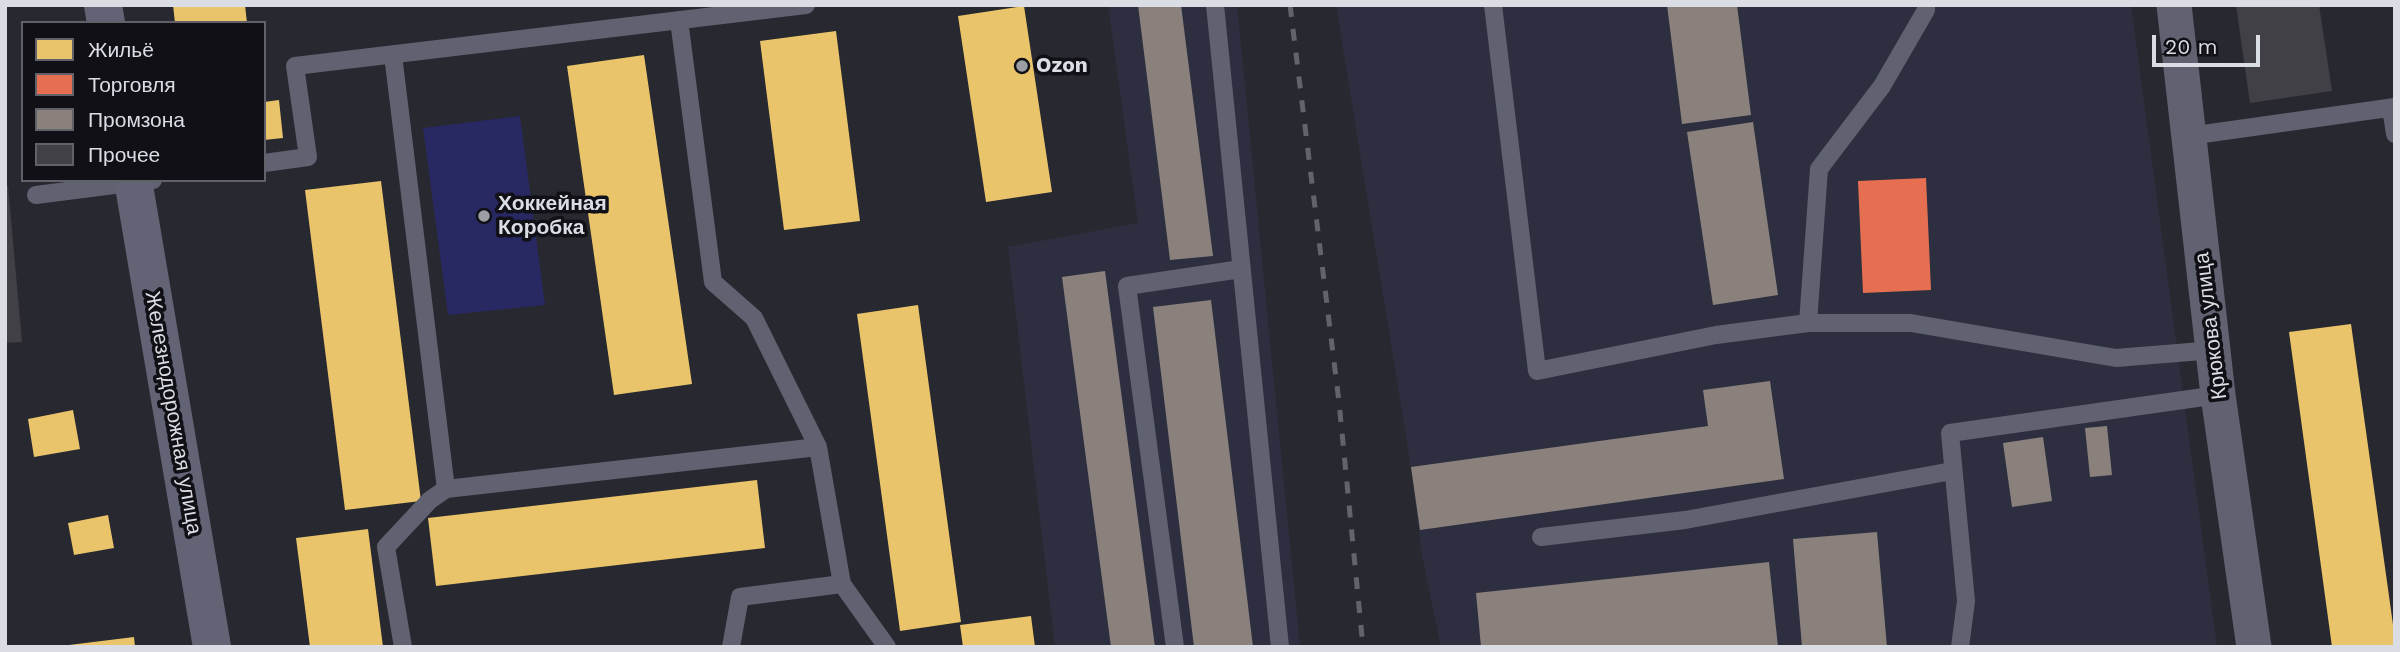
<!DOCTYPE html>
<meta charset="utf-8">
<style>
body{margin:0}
#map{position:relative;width:2400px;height:652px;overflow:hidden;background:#282930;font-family:"Work Sans",sans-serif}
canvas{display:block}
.frame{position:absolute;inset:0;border:7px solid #dbdde5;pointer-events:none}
.legend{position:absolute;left:21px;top:21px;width:245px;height:161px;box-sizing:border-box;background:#101016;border:2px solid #616269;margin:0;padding:9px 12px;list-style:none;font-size:21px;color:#dbdde5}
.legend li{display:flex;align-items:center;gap:14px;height:35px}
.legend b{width:35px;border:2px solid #616269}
.scale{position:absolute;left:2152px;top:35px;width:108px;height:32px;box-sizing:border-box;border:4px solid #dbdde5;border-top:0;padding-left:9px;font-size:21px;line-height:24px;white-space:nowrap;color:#dbdde5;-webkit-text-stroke:5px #101016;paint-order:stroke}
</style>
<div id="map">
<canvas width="2400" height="652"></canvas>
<div class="frame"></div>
<ul class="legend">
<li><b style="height:19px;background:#e9c46a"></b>Жильё</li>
<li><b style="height:19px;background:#e76f51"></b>Торговля</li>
<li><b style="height:19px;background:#8a817c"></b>Промзона</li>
<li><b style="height:19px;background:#404046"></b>Прочее</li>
</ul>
<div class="scale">20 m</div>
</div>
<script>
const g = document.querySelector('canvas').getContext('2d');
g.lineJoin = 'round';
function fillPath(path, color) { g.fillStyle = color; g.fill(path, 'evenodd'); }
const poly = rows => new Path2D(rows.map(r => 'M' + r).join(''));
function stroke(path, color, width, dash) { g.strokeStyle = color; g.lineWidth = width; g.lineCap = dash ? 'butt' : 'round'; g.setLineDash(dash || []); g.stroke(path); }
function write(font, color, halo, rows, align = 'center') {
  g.font = font + ' "Work Sans",sans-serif'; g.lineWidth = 7; g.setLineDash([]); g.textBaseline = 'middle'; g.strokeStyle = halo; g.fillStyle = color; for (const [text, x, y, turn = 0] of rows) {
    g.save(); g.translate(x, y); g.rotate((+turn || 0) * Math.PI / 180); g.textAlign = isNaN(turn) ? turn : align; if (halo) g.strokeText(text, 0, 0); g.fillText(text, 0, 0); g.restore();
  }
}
const built = poly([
 [1108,5,1237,5,1300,647,1055,647,1008,247,1138,223],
 [1336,5,2131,5,2217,647,1441,647,1421,550,1411,467]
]);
const green = poly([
 [520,116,545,305,448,315,423,128]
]);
const homes = poly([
 [173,5,245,5,247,23,175,23],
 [1024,6,1052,192,986,202,958,16],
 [836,31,860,221,784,230,760,41],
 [644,55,692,384,614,395,567,66],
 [279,100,283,138,264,140,264,102],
 [381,181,421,501,345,510,305,190],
 [918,305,961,622,900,631,857,314],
 [2351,324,2395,639,2395,647,2332,647,2289,332],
 [73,410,80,449,34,457,28,419],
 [757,480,765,548,436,586,428,518],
 [108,515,114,548,74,555,68,523],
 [368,529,383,647,310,647,296,538],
 [1031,616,1035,647,963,647,960,625],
 [134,637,135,647,69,647,69,645]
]);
const shops = poly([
 [1926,178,1931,290,1863,293,1858,181]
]);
const industry = poly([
 [1138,5,1181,5,1213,256,1170,260],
 [1667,5,1737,5,1751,115,1682,124],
 [1753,122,1778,295,1713,305,1687,132],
 [1105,271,1155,647,1111,647,1062,277],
 [1211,300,1253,647,1194,647,1153,307],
 [1770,381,1784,479,1420,530,1411,467,1708,426,1703,390],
 [2107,426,2112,475,2090,477,2085,428],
 [2043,437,2052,501,2012,507,2003,443],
 [1877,532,1887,647,1802,647,1793,539],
 [1769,562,1778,647,1481,647,1476,593]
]);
const building = poly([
 [2236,5,2319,5,2332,91,2250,103],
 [5,186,8,186,22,342,5,343]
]);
const lane = poly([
 [1215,5,1280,647],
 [1493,5,1537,371,1716,335,1808,323],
 [1926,5,1926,10,1882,86,1819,169,1808,323,1911,323,2116,358,2214,350],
 [679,20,713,282,754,318,818,447,842,584,740,597,731,647],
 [393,55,446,489],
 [2391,108,2395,134],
 [2189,136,2395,107],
 [264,163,308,157,295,66,806,5],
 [36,195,153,180],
 [1541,537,1685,520,1952,471],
 [842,584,887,647],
 [403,647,386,547,430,500,446,489,818,447],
 [1175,647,1127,286,1241,269],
 [1960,647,1966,601,1950,433,2218,395]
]);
const street = poly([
 [2174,5,2218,395,2254,647]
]);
const secondary = poly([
 [103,5,106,23],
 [133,180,212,647]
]);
const rail = poly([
 [1290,5,1339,402,1363,647]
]);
const markers = [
 [1022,66,7,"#9c9ea6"],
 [484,216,7,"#9c9ea6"]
];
const poiNames = [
 ["Ozon",1036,66],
 ["Хоккейная",498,204],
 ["Коробка",498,228]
];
const streetNames = [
 ["Крюкова улица",2211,326,-97],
 ["Железнодорожная улица",173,413,80]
];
fillPath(built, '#2d2f40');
fillPath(green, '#282862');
fillPath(homes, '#e9c46a');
fillPath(shops, '#e76f51');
fillPath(industry, '#8a817c');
fillPath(building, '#404046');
stroke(lane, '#606271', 18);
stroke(street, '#606271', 35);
stroke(secondary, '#626476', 38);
stroke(rail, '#62636d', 5, [12, 12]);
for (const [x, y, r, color] of markers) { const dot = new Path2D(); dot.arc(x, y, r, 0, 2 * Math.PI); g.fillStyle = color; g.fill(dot); stroke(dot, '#101016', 2.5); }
write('bold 21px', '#dbdde5', '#101016', poiNames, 'left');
write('21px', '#dbdde5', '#101016', streetNames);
</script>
